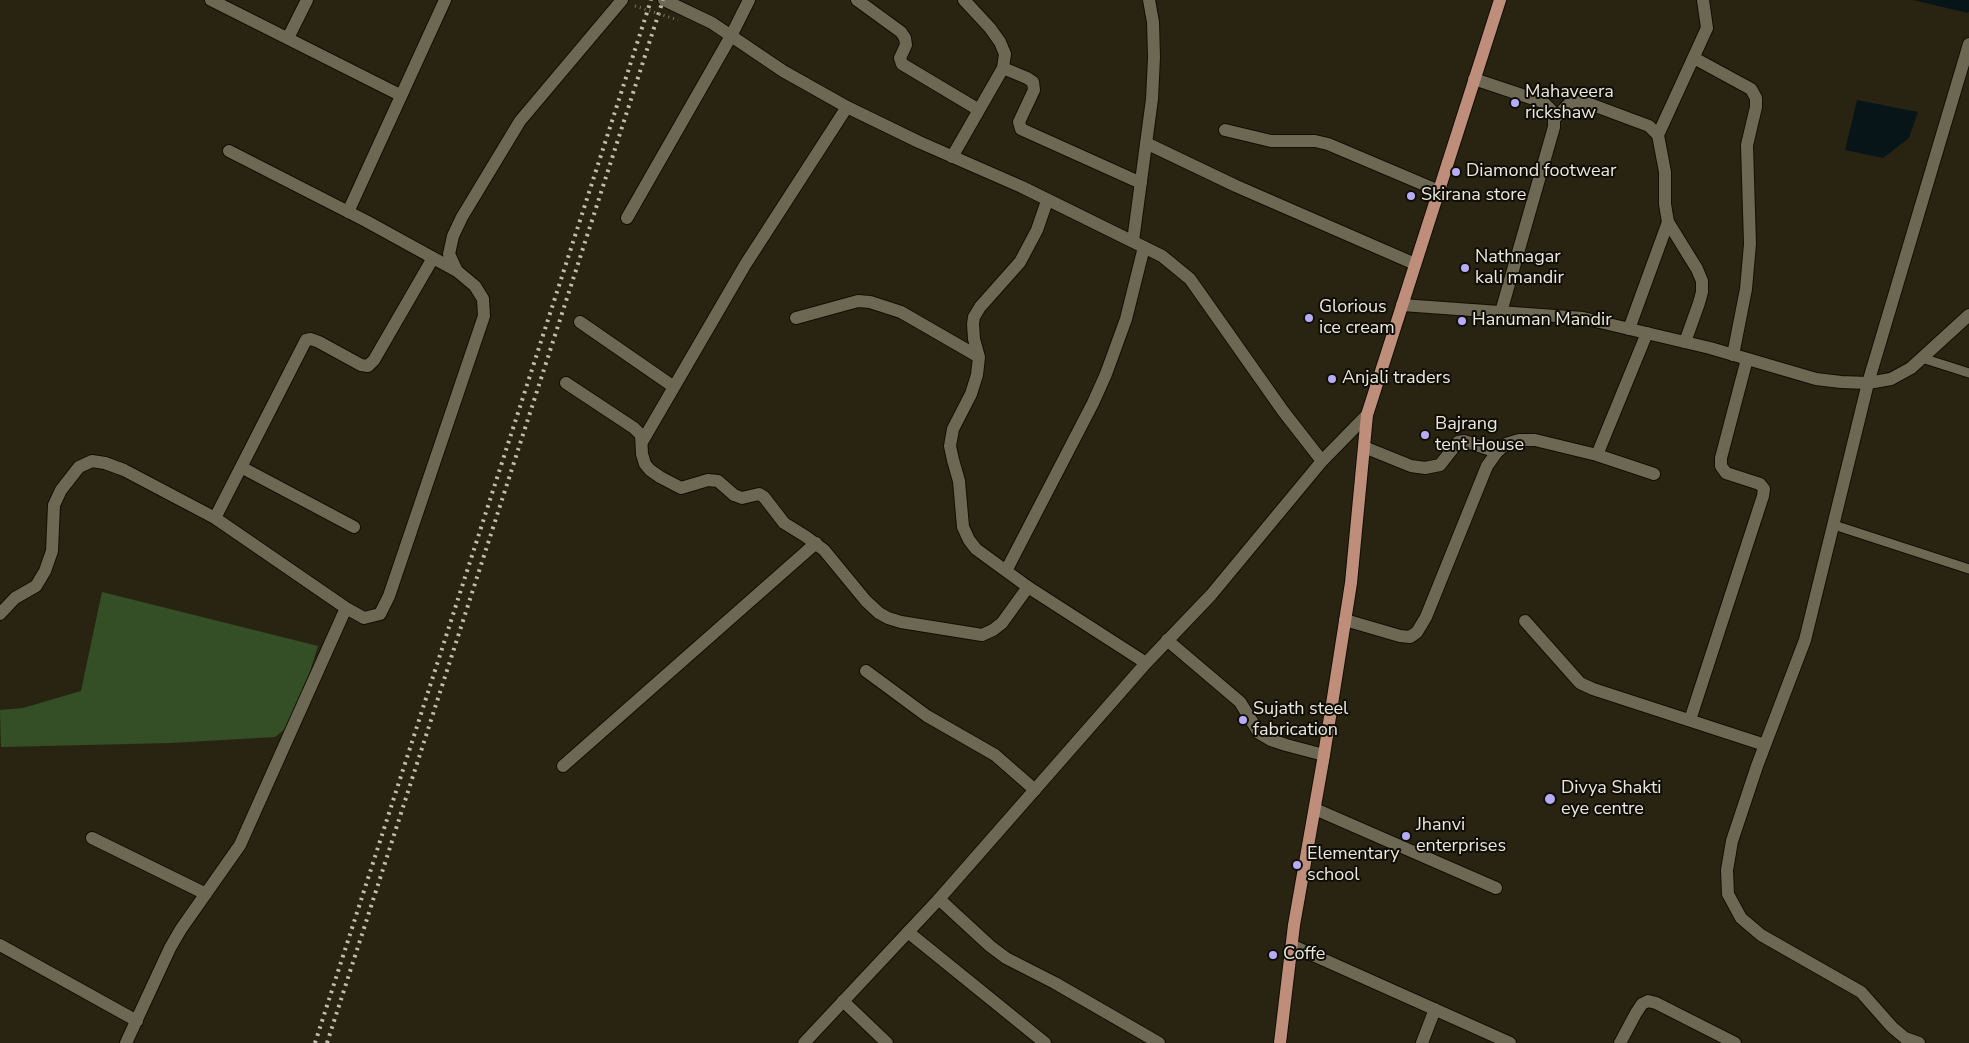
<!DOCTYPE html>
<style>
body{margin:0}
canvas{display:block;background:#292411}
</style>
<canvas width="1969" height="1043"></canvas>
<script>
const g = document.querySelector('canvas').getContext('2d');
g.lineJoin = 'round';
function fillPath(path, color) { g.fillStyle = color; g.fill(path, 'evenodd'); }
const poly = rows => new Path2D(rows.map(r => 'M' + r).join(''));
function stroke(path, color, width, dash) { g.strokeStyle = color; g.lineWidth = width; g.lineCap = dash ? 'butt' : 'round'; g.setLineDash(dash || []); g.stroke(path); }
function write(font, color, halo, rows, align = 'center') {
  g.font = font + ' "Nunito Sans",sans-serif'; g.lineWidth = 4; g.setLineDash([]); g.textBaseline = 'middle'; g.strokeStyle = halo; g.fillStyle = color; for (const [text, x, y, turn = 0] of rows) {
    g.save(); g.translate(x, y); g.rotate((+turn || 0) * Math.PI / 180); g.textAlign = isNaN(turn) ? turn : align; if (halo) g.strokeText(text, 0, 0); g.fillText(text, 0, 0); g.restore();
  }
}
const green = poly([
 [102,592,318,646,294,722,275,737,170,743,1,747,0,710,23,708,81,691]
]);
const water = poly([
 [1913,0,1969,0,1969,11,1968,13],
 [1857,100,1918,112,1909,138,1883,158,1845,150]
]);
const lane = poly([
 [1922,358,1969,373],
 [1834,525,1969,569]
]);
const street = poly([
 [211,0,400,95],
 [857,0,901,32,905,38,906,45,900,58,902,64,979,110],
 [288,38,307,0],
 [1694,58,1751,89,1756,98,1756,107,1747,145,1750,244,1746,289,1733,355],
 [1003,68,1027,78,1033,82,1034,90,1019,122,1021,129,1141,183],
 [1474,79,1543,102,1551,110,1554,119,1554,127,1501,312],
 [1554,119,1569,104,1578,102,1590,104,1649,126,1658,135,1665,172,1665,204,1668,222,1697,269,1702,281,1702,292,1699,303,1685,342],
 [1225,130,1271,141,1315,141,1328,144,1439,191],
 [1658,135,1707,28,1703,0],
 [1146,143,1236,186,1415,264],
 [229,151,366,221,457,271],
 [952,157,1003,68,1005,54,1000,42,990,28,964,0],
 [1047,201,1037,230,1020,262,980,307,974,317,973,324,974,339,979,357,977,375,971,394,953,429,950,446,953,460,959,481,963,527,969,540,976,549,1028,587,1146,663],
 [348,212,445,0],
 [627,218,731,36,749,0],
 [1133,241,1152,99,1154,57,1153,22,1149,0],
 [796,318,858,301,870,302,901,312,979,357],
 [580,322,674,387],
 [1629,329,1668,222],
 [566,383,634,428,641,435,642,454,645,464,650,470,660,477,681,488,708,480,718,481,734,495,742,498,759,494,764,497,784,523,805,536,824,550,866,601,879,613,888,618,901,622,982,635,993,630,1002,623,1028,587],
 [642,442,745,265,847,107],
 [1364,447,1411,466,1425,468,1440,465,1458,442,1464,441,1497,452],
 [1597,455,1647,333],
 [241,467,354,527],
 [215,518,306,340,311,339,319,342,361,365,368,366,374,360,433,258],
 [1006,571,1093,403,1106,374,1126,319,1144,247],
 [0,614,15,598,36,586,45,571,52,551,54,505,61,490,79,467,92,461,105,463,124,470,215,518,346,608,364,618,380,614,389,596,484,316,483,299,475,286,457,271,449,254,453,236,462,217,520,121,622,0],
 [1345,620,1400,636,1410,637,1417,632,1426,617,1487,466,1497,452,1506,444,1519,440,1535,440,1597,455,1654,474],
 [1525,621,1580,683,1593,689,1765,745],
 [1167,640,1240,702,1259,733,1271,740,1286,745,1324,755],
 [866,671,927,716,995,755,1035,790],
 [1690,720,1763,496,1764,489,1760,484,1726,473,1721,466,1721,458,1747,359],
 [563,766,816,543],
 [1315,809,1496,888],
 [92,838,206,894],
 [939,899,990,946,1006,958,1055,983,1159,1043],
 [908,932,1045,1043],
 [0,945,137,1021],
 [1293,946,1510,1043],
 [843,1001,887,1043],
 [126,1043,170,948,181,929,240,845,346,608],
 [1422,1043,1435,1009],
 [1620,1043,1636,1013,1642,1004,1648,1001,1656,1003,1735,1043],
 [1919,1043,1905,1038,1892,1027,1861,992,1761,935,1741,918,1728,894,1727,870,1732,841,1757,766,1805,640,1868,383,1969,44]
]);
const secondary = poly([
 [664,0,712,23,783,71,847,107,919,142,1022,187,1162,256,1190,279,1283,411,1322,461],
 [1402,305,1583,318,1710,348,1816,379,1841,382,1868,383,1891,379,1911,368,1969,315],
 [804,1043,939,899,1146,663,1211,595,1322,461,1367,415]
]);
const primary = poly([
 [1280,1043,1294,925,1324,755,1351,583,1367,415,1500,0]
]);
const rail = poly([
 [315,1043,651,0],
 [327,1043,663,0]
]);
const pathBridge = poly([
 [635,6,678,20]
]);
const markers = [
 [1515,103,5,"#b6acf8"],
 [1456,172,5,"#b6acf8"],
 [1411,196,5,"#b6acf8"],
 [1465,268,5,"#b6acf8"],
 [1309,318,5,"#b6acf8"],
 [1462,321,5,"#b6acf8"],
 [1332,379,5,"#b6acf8"],
 [1425,435,5,"#b6acf8"],
 [1243,720,5,"#b6acf8"],
 [1550,799,6,"#b6acf8"],
 [1406,836,5,"#b6acf8"],
 [1297,865,5,"#b6acf8"],
 [1273,955,5,"#b6acf8"]
];
const poiNames = [
 ["Mahaveera",1525,93],
 ["rickshaw",1525,114],
 ["Diamond footwear",1466,172],
 ["Skirana store",1421,196],
 ["Nathnagar",1475,258],
 ["kali mandir",1475,279],
 ["Glorious",1319,308],
 ["ice cream",1319,329],
 ["Hanuman Mandir",1472,321],
 ["Anjali traders",1342,379],
 ["Bajrang",1435,425],
 ["tent House",1435,446],
 ["Sujath steel",1253,710],
 ["fabrication",1253,731],
 ["Divya Shakti",1561,789],
 ["eye centre",1561,810],
 ["Jhanvi",1416,826],
 ["enterprises",1416,847],
 ["Elementary",1307,855],
 ["school",1307,876],
 ["Coffe",1283,955]
];
fillPath(green, '#344f26');
fillPath(water, '#081518');
stroke(lane, '#110d00', 11);
stroke(street, '#110d00', 14);
stroke(secondary, '#110d00', 14);
stroke(primary, '#110d00', 14);
stroke(lane, '#6d6853', 9);
stroke(street, '#6d6853', 12);
stroke(secondary, '#6d6853', 12);
stroke(primary, '#be8e7b', 12);
stroke(rail, '#c1beb0', 4, [2.5, 5]);
stroke(pathBridge, '#7b7767', 3, [1, 4]);
for (const [x, y, r, color] of markers) { const dot = new Path2D(); dot.arc(x, y, r, 0, 2 * Math.PI); g.fillStyle = color; g.fill(dot); stroke(dot, '#0f0d06', 2); }
write('18px', '#ebe8dc', '#0f0d06', poiNames, 'left');
</script>
